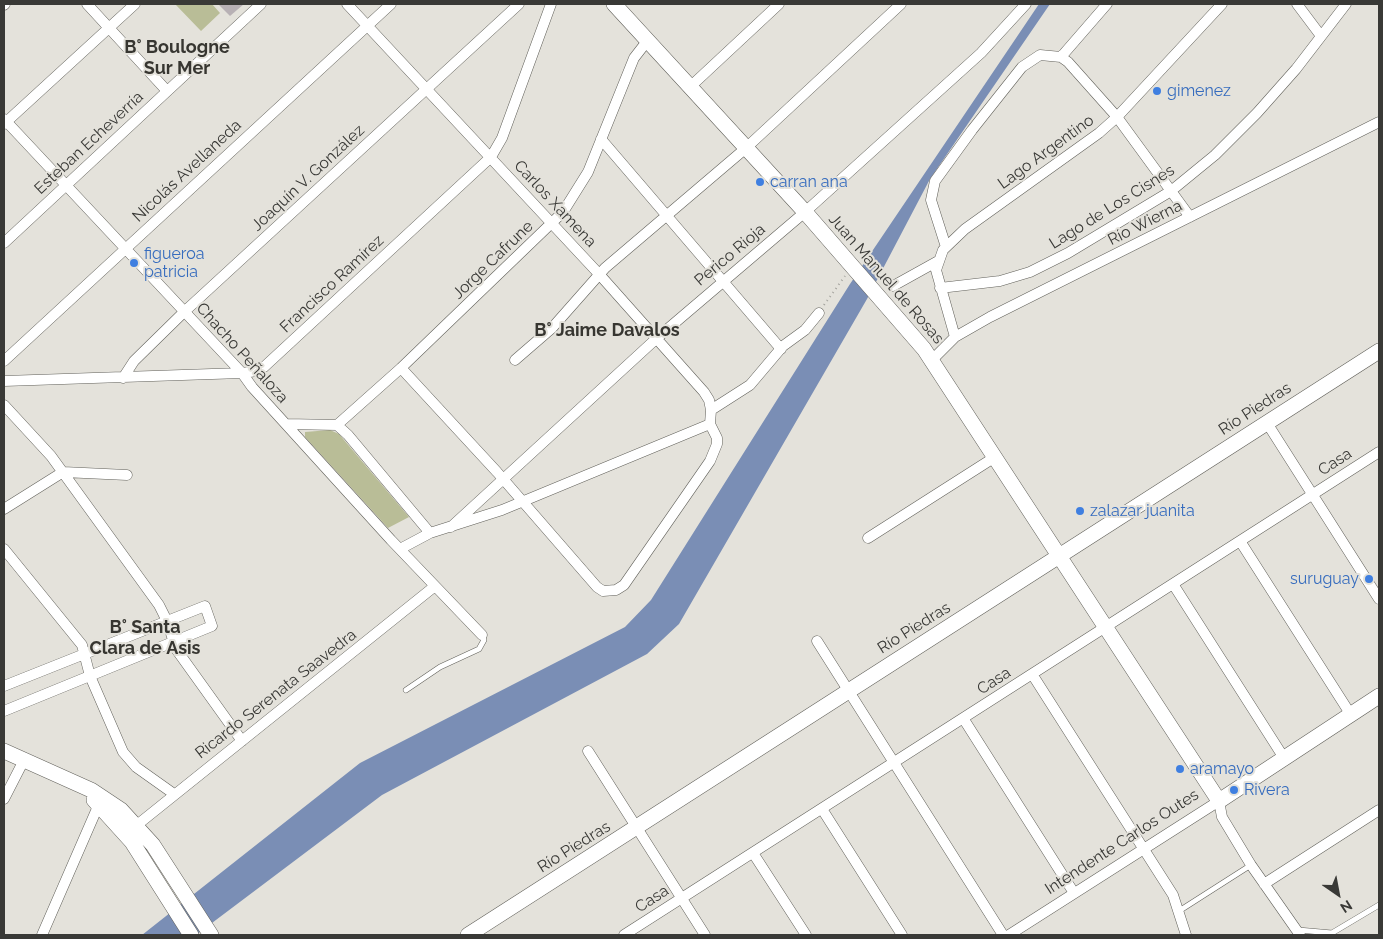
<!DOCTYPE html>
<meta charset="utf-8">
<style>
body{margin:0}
#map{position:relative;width:1383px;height:939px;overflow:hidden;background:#e4e2db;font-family:Raleway,sans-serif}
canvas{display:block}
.frame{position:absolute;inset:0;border:5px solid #393936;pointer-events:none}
.north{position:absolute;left:1313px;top:869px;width:50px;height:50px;-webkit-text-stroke:4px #e4e2db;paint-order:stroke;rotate:147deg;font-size:14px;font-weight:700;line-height:20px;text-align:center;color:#393936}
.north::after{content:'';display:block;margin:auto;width:18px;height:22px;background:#393936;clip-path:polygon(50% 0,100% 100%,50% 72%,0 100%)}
</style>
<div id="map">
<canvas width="1383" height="939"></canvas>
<div class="frame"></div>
<div class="north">N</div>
</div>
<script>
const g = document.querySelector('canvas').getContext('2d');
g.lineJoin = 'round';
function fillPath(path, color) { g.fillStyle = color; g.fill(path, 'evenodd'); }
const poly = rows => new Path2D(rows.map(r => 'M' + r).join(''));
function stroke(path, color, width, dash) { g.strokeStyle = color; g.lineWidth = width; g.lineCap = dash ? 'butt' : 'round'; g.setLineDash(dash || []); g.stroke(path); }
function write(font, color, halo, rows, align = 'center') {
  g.font = font + ' Raleway,sans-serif'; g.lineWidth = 4; g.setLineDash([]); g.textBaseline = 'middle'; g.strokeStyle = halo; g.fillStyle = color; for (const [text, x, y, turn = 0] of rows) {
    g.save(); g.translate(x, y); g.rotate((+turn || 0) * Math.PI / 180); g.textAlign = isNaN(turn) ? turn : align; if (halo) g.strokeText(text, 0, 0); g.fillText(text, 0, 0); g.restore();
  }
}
const green = poly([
 [175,4,212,4,220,13,201,31],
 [330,430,339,434,409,517,388,528,305,437,305,432]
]);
const water = poly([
 [1039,4,1050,4,930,179,867,299,679,624,647,654,382,795,196,935,142,935,360,763,625,627,651,600,850,284]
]);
const building = poly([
 [218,4,244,4,230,16]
]);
const path = poly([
 [824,305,845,276]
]);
const lane = poly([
 [406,690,440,667,479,649,484,640,482,635],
 [1179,911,1251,865],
 [1298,930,1332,933,1379,905]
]);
const street = poly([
 [87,4,167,91],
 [347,4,599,274,704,392,709,400,711,410,710,424,717,438,717,444,710,461,624,585,616,590,603,591,597,587,497,472,401,368],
 [1297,4,1321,36],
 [4,5,5,4],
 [1061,57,1107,4],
 [690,87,779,4],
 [4,119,242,373,252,387,391,540,482,635],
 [4,124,135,4],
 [601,139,781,349],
 [4,243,261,4],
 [946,247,931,200,935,181,972,130,1022,67,1040,55,1061,57,1068,62,1117,117,1190,217],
 [893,286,938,261],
 [940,288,1000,281,1030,272,1068,253,1171,191,1215,155,1257,113,1296,69,1346,4],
 [955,337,936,270,943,250,965,229,1099,133,1117,117,1222,4],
 [515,360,552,328,605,268,746,148,901,4],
 [932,360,955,337,990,317,1379,122],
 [4,361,391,4],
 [123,378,134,361,184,312,519,4],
 [4,381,242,373,257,371,264,367,491,157,502,138,551,4],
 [4,405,51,456,159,605,167,621,176,649,242,741],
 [711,410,750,385,783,346,805,330,819,313],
 [1267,423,1379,599],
 [286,424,337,425,401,368,563,212,588,172,634,58,648,40],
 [337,425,348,435,430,533],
 [4,509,63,472,127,475],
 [451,527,657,338,805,212,981,53,1026,4],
 [868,538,995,457],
 [1240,541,1351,715],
 [4,549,82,645,90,676,123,752,136,767,174,794],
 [400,549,430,533,502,510,710,424],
 [1173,584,1284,758],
 [817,641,1003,935],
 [1032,674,1173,895,1186,935],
 [4,686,205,606,212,626,4,711],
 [963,718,1074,893],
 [588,751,705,935],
 [4,799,24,760],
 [822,809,902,935],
 [137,825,435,586],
 [753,853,806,935],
 [1264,884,1379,810],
 [42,935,99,804],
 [624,935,1379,452],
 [1009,935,1219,801,1222,817,1251,865,1300,935]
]);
const secondary = poly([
 [614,4,805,212,924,349,1219,801,1379,696],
 [4,751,91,790,121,810,153,845,211,935],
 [94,800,132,842,191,935],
 [468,935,1379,351]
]);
const markers = [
 [1157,91,5,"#3f7fe0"],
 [760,182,5,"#3f7fe0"],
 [134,263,5,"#3f7fe0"],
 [1080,511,5,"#3f7fe0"],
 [1369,579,5,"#3f7fe0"],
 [1180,769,5,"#3f7fe0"],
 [1234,790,5,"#3f7fe0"]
];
const shopNames = [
 ["gimenez",1167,91],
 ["carran ana",770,182],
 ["figueroa",144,254],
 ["patricia",144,272],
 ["zalazar juanita",1090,511],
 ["suruguay",1359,579,"right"],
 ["aramayo",1190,769],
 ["Rivera",1244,790]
];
const streetNames = [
 ["Esteban Echeverría",89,143,-43],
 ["Lago Argentino",1046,152,-36],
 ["Nicolás Avellaneda",187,171,-43],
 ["Joaquín V. González",308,178,-43],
 ["Carlos Xamena",555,204,47],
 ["Lago de Los Cisnes",1112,207,-32],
 ["Río Wierna",1145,223,-27],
 ["Perico Rioja",730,255,-40],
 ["Jorge Cafrune",493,260,-44],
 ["Juan Manuel de Rosas",886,279,49],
 ["Francisco Ramírez",332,284,-43],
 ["Chacho Peñaloza",242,353,48],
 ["Río Piedras",1255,409,-33],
 ["Casa",1335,462,-33],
 ["Río Piedras",914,628,-32],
 ["Casa",994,681,-33],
 ["Ricardo Serenata Saavedra",276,694,-38],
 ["Intendente Carlos Outes",1122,842,-33],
 ["Río Piedras",574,847,-32],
 ["Casa",652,899,-33]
];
const neighbourhoodNames = [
 ["B° Boulogne",177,48],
 ["Sur Mer",177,69],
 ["B° Jaime Davalos",607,331],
 ["B° Santa",145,628],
 ["Clara de Asis",145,649]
];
fillPath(green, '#b9bd97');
fillPath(water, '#7a8eb5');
fillPath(building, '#b8b1b5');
stroke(lane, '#61605a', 6);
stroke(street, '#61605a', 11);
stroke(secondary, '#61605a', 16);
stroke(path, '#a1a09b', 2, [1, 4]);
stroke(lane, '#fff', 5);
stroke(street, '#fff', 10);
stroke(secondary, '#fff', 15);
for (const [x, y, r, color] of markers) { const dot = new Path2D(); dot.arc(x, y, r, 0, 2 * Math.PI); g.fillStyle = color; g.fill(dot); stroke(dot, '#e4e2db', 2); }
write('16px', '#366cbe', '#e4e2db', shopNames, 'left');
write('16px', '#393936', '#e4e2db', streetNames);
write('bold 18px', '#373631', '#e4e2db', neighbourhoodNames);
</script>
